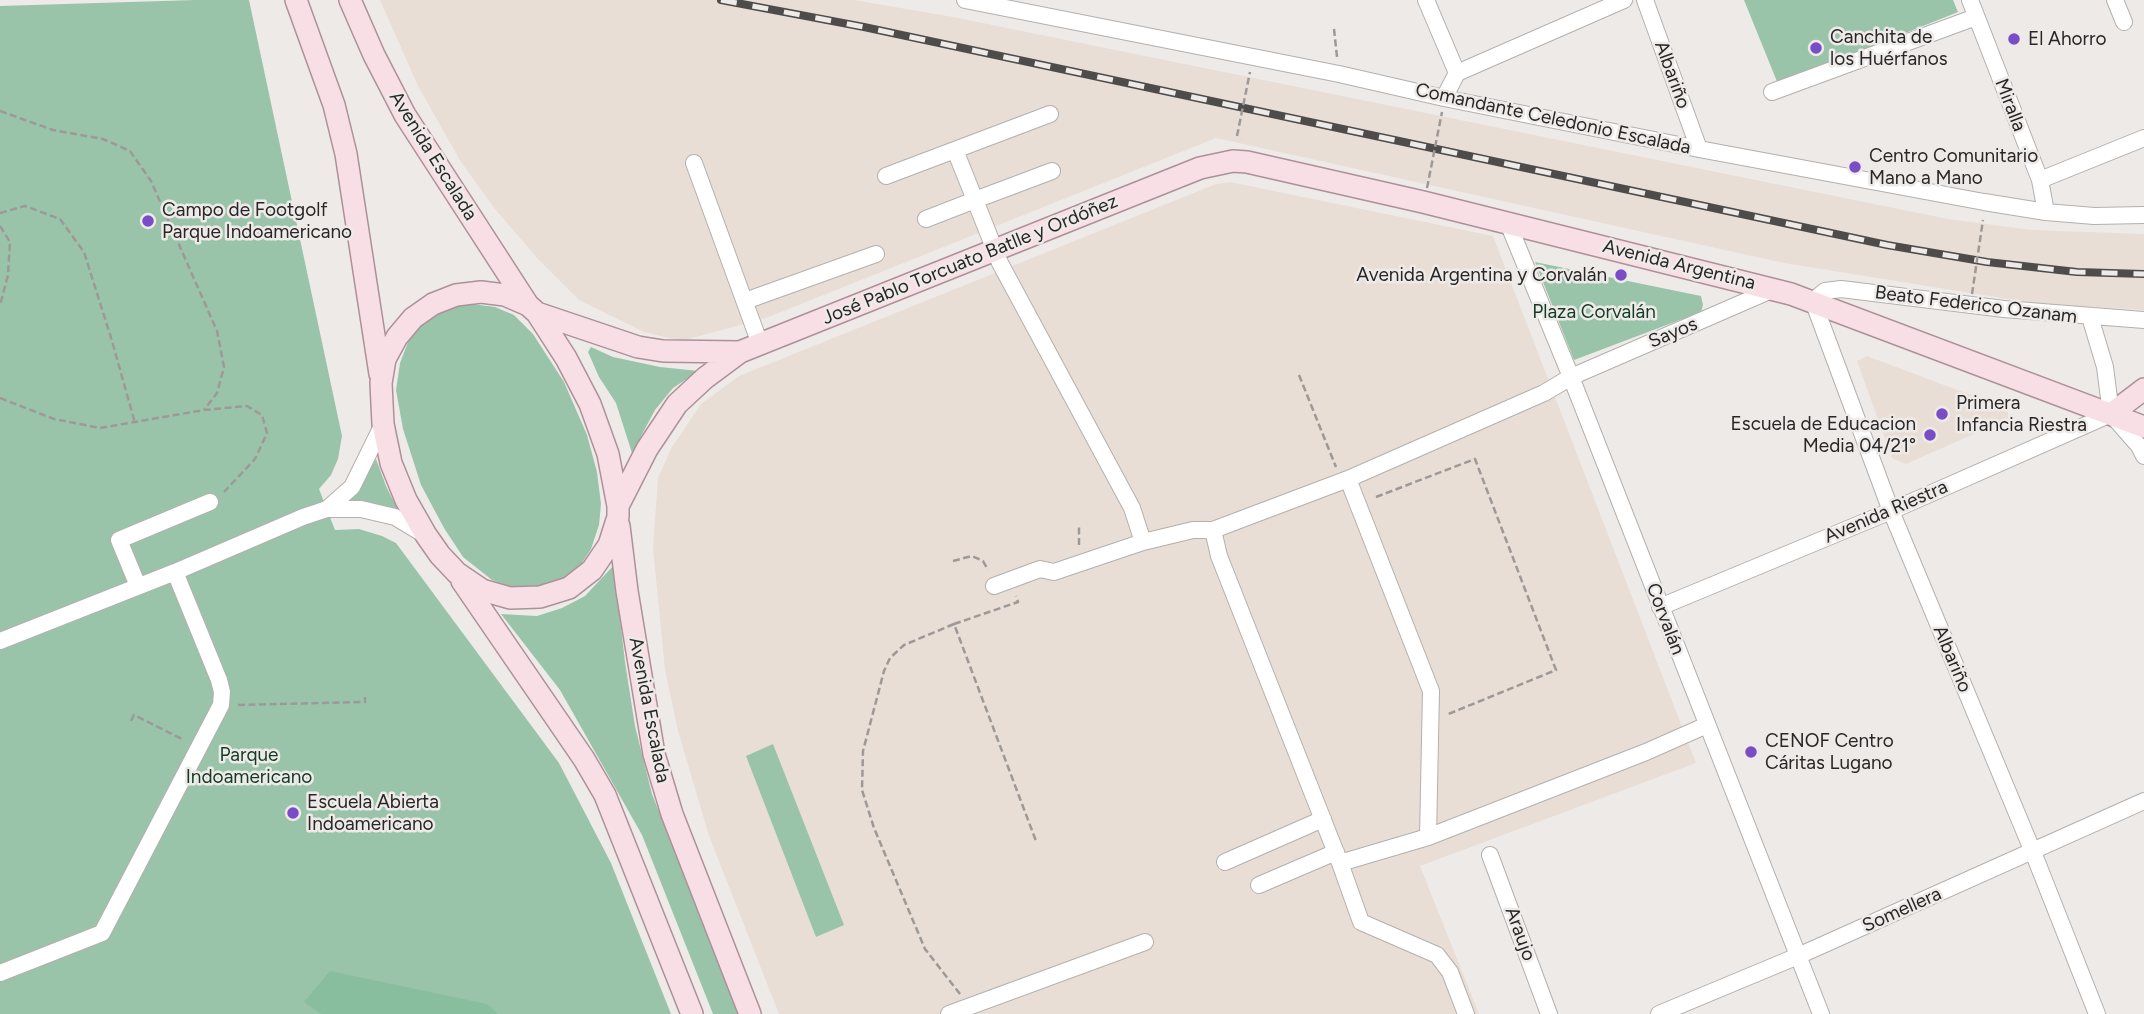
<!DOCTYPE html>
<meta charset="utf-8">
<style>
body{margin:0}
canvas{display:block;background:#eeeae8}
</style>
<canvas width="2144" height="1014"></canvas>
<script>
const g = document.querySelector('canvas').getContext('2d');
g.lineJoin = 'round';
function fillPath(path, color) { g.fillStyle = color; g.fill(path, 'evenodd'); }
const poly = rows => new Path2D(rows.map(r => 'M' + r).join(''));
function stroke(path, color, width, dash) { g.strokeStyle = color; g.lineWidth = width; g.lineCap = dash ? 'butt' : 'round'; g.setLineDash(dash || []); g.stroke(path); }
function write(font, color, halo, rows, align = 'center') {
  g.font = font + ' Figtree,sans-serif'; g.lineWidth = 5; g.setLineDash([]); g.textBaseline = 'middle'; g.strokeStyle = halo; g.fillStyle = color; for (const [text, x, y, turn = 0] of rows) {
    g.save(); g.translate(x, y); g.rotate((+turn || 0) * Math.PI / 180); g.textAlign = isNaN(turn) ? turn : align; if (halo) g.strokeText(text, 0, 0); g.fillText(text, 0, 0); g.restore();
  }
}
const built = poly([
 [380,0,854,0,953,17,1948,219,2032,230,2144,234,2144,310,2039,304,1784,263,1216,138,766,318,681,341,644,332,579,300,538,259,495,209,461,162,418,86],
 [1230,182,1493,236,1696,763,1420,866,1479,1014,779,1014,709,836,678,731,665,670,653,548,658,478,672,447,701,404,739,376,1216,184],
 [1867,356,2008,409,2008,419,1906,464,1892,458,1857,361]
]);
const green = poly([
 [195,0,249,0,342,436,338,459,331,475,319,489,335,530,359,529,382,536,396,543,559,763,611,863,671,1014,0,1014,0,6],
 [1744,0,1953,0,1958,12,1778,84],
 [1535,262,1701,296,1703,305,1701,312,1574,360],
 [472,304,495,307,514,315,533,334,564,382,587,435,597,472,601,504,599,525,591,549,580,566,562,582,530,590,511,587,492,580,463,557,444,528,421,485,403,429,396,390,400,363,410,337,423,322,455,305],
 [591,347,613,357,660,367,699,371,673,388,655,410,632,453,616,403,599,377,588,352],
 [376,459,386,486,400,514,341,504,353,494,364,480],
 [614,565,625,662,635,726,652,794,738,1014,713,1014,642,835,560,690,501,614,537,616,562,608,585,596],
 [773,744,844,925,816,937,746,756]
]);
const forest = poly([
 [330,971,487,1004,498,1014,321,1014,304,1002]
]);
const path = poly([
 [1334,29,1337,57],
 [0,111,53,130,103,139,130,151,151,181,217,331,224,367,217,393,204,410],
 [0,213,25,206,60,219,84,252,112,341,135,423],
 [0,226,10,242,8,275,0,305],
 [1299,375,1336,467],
 [0,398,54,419,100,428,204,410,247,406,262,415,267,433,255,459,224,492],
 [1376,497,1475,459,1556,670,1446,715],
 [1079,545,1079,525],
 [953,561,972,556,983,561,988,570],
 [954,624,1018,602,1016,596],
 [238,705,365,702,365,697],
 [131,721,134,715,184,740],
 [960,994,925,949,874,828,862,790,863,751,884,671,890,658,904,645,954,624,1036,841]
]);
const minor = poly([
 [965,0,1339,74,1444,98,1699,149,1984,202,2046,212,2094,216,2144,215],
 [1426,0,1457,73,1444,98],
 [1645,0,1699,149],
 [1970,0,2040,180,2046,212],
 [2115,0,2124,22],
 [1457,73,1624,0],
 [1772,92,1976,17],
 [694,163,760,344],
 [1052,171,975,200,1000,263,1132,508,1143,542],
 [886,176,1050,114],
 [2040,180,2144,138],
 [926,219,975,200,955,150],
 [1508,223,1571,377,1821,1014],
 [745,301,876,254],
 [2090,317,2105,367,2111,414,2139,446,2144,456],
 [327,509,352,487,383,424],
 [1213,530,1348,479],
 [138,586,119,540,210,502],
 [994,586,1040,569,1054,572,1143,542,1193,530,1213,530,1219,556,1340,863,1361,922,1437,955,1450,972,1466,1014],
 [1660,607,1891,511,2111,414],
 [0,641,175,572,303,517,327,509,361,509,395,517,425,535],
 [1428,837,1646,752,1707,725],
 [1490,855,1549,1014],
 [1225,862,1323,819],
 [1340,863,1428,837,1431,691,1348,479,1544,393,1571,377,1774,289],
 [1259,885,1336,852],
 [0,973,102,933,221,705,222,692,219,680,175,572],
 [949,1014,1145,942],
 [1659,1014,1798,956,2144,801],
 [2097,1014,2033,852,1891,511,1813,301,1825,291,1841,289,2004,309,2144,320]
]);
const major = poly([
 [296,0,334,105,346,154,380,374],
 [350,0,374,55,405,115,528,305],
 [481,292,505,295,528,305,537,313,566,358,590,404,608,454,618,506,618,517,609,545,592,570,569,588,540,597,510,598,482,590,457,573,440,555,426,535,406,500,391,463,383,424,381,383,385,359,397,337,413,318,433,304,456,295,481,292],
 [537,313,638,347,663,351,740,352],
 [2111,414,2144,389],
 [618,506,647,449,677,404,705,378,740,352,1200,168,1233,161,1247,162,1423,202,1791,294,2144,427],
 [619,526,627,591,654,754,672,814,750,1014],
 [462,581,584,759,605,795,692,1014]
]);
const rail = poly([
 [721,0,864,27,1887,245,1987,262,2077,272,2144,274]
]);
const pathBridge = poly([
 [1237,136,1250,72],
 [1427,188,1442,112],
 [1972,294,1983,220]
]);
const markers = [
 [2014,39,7,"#794dc6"],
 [1816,48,7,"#794dc6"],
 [1855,167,7,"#794dc6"],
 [148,221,7,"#794dc6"],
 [1621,275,7,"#794dc6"],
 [1942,414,7,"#794dc6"],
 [1930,435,7,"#794dc6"],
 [1751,752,7,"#794dc6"],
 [293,813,7,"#794dc6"]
];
const poiNames = [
 ["Canchita de",1830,37],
 ["los Huérfanos",1830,59],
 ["El Ahorro",2028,39],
 ["Centro Comunitario",1869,156],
 ["Mano a Mano",1869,178],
 ["Campo de Footgolf",162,210],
 ["Parque Indoamericano",162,232],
 ["Avenida Argentina y Corvalán",1607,275,"right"],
 ["Primera",1956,403],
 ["Infancia Riestra",1956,425],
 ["Escuela de Educacion",1916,424,"right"],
 ["Media 04/21°",1916,446,"right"],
 ["CENOF Centro",1765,741],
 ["Cáritas Lugano",1765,763],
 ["Escuela Abierta",307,802],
 ["Indoamericano",307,824]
];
const streetNames = [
 ["Albariño",1672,75,70],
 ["Miralla",2010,105,69],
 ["Comandante Celedonio Escalada",1553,119,12],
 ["Avenida Escalada",433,156,58],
 ["José Pablo Torcuato Batlle y Ordóñez",970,260,-22],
 ["Avenida Argentina",1679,265,14],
 ["Beato Federico Ozanam",1976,305,7],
 ["Sayos",1673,333,-23],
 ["Avenida Riestra",1886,512,-23],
 ["Corvalán",1665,619,69],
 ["Albariño",1952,659,67],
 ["Avenida Escalada",649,710,79],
 ["Somellera",1902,910,-24],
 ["Araujo",1520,934,70]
];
const parkNames = [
 ["Plaza Corvalán",1594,312],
 ["Parque",249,755],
 ["Indoamericano",249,777]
];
fillPath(built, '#e8ded6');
fillPath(green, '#9ac4aa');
fillPath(forest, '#88be9d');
stroke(minor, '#b3b0ad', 18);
stroke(major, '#ad9198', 24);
stroke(path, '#9c9998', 2.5, [7, 3.5]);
stroke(minor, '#fff', 16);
stroke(major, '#f8dfe6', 21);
stroke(rail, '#4e4c4b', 8);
stroke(rail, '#eeeae8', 5, [16]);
stroke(pathBridge, '#9c9998', 2.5, [7, 3.5]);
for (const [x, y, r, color] of markers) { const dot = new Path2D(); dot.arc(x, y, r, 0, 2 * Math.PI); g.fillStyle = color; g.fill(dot); stroke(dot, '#eeeae8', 2.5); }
write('19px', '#282626', '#eeeae8', poiNames, 'left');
write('19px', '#282626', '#eeeae8', streetNames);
write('19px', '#103b25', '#eeeae8', parkNames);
</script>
